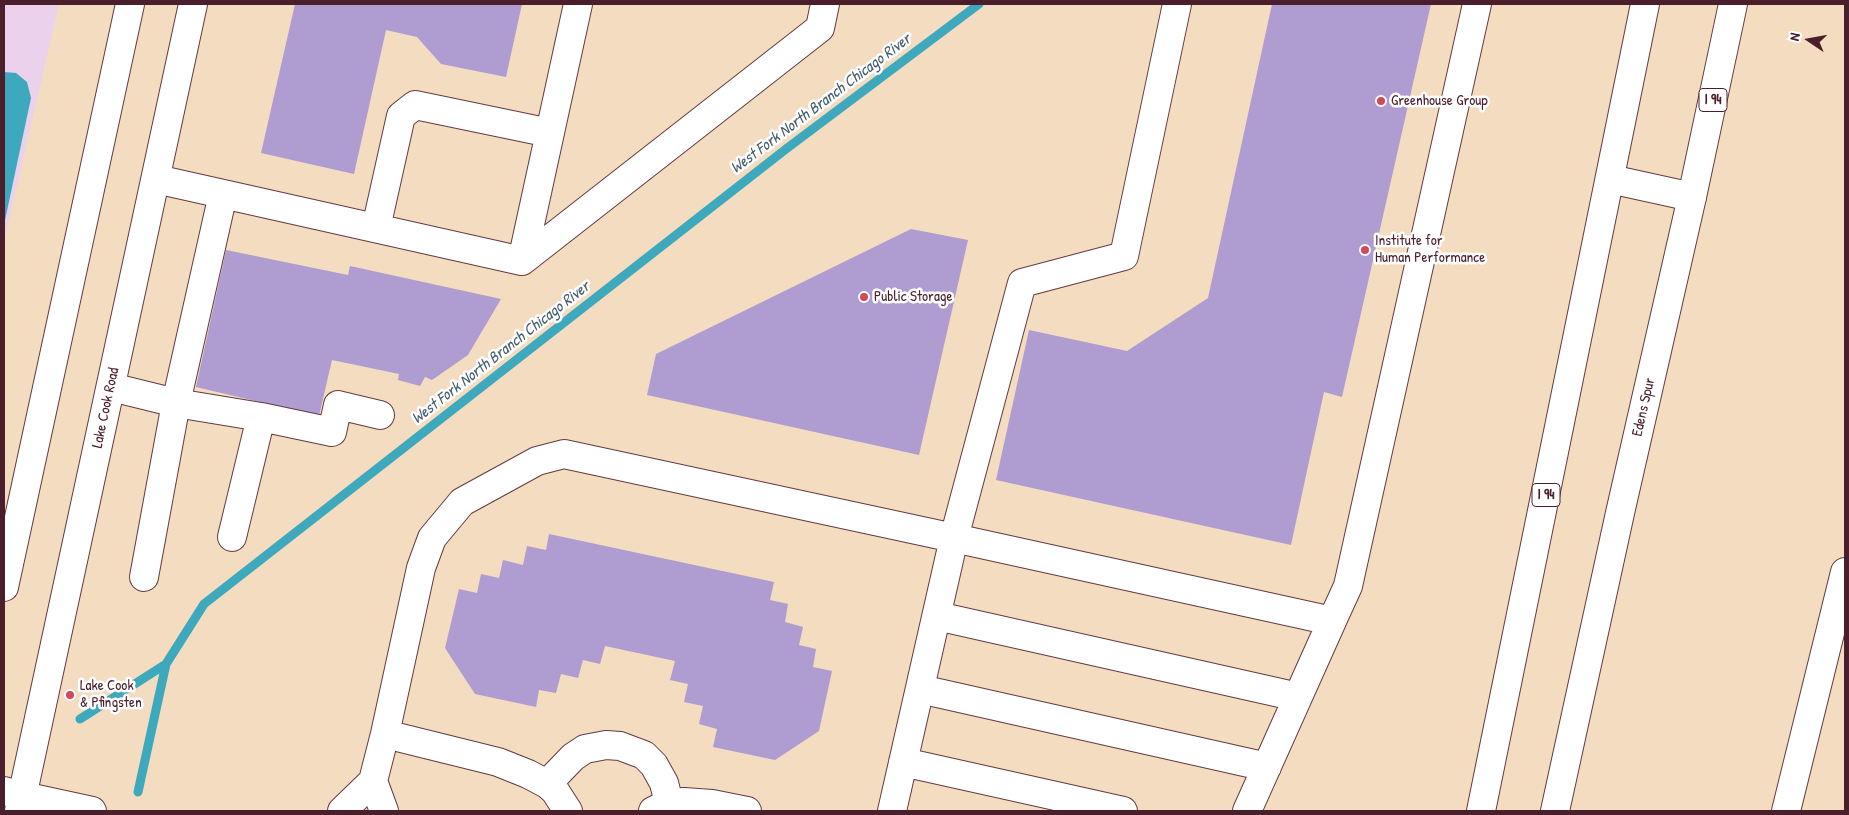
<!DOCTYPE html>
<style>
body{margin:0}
#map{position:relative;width:1849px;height:815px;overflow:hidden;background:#f3dcbf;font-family:"Patrick Hand",sans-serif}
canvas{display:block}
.frame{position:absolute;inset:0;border:5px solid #4a1f2b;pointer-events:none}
.north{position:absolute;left:1784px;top:15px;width:50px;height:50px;-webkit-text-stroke:4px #fff;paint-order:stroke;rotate:282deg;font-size:14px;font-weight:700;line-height:20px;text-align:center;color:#4a1f2b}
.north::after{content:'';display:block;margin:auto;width:18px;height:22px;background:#4a1f2b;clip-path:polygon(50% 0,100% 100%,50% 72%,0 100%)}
</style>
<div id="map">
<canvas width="1849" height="815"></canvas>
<div class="frame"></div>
<div class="north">N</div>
</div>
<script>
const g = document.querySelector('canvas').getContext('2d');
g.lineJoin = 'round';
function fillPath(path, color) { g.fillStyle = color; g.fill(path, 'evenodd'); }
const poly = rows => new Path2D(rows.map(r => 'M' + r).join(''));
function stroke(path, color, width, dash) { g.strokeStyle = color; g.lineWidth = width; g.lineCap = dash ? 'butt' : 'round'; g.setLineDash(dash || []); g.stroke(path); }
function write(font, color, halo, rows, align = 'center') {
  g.font = font + ' "Patrick Hand",sans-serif'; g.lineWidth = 5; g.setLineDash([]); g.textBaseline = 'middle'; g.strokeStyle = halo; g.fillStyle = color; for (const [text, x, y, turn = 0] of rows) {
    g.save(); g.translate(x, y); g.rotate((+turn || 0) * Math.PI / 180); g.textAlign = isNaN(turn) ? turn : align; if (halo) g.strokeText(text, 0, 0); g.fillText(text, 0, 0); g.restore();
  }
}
const built = poly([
 [4,4,59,4,4,241]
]);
const water = poly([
 [4,72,16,73,27,82,31,98,4,225]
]);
const stream = poly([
 [80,719,166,664],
 [138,792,166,664,204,604,786,149,979,4]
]);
const building = poly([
 [295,4,522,4,506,77,441,64,417,37,386,30,354,174,261,153],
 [1272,4,1431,4,1342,397,1324,392,1291,545,996,480,1029,330,1127,351,1208,298],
 [911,229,968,240,919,455,647,395,656,354],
 [226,250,348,275,350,266,501,299,468,355,432,380,425,377,420,386,398,380,399,374,332,360,319,416,196,387],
 [549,534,774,582,770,600,788,604,785,622,803,627,799,645,816,649,813,667,832,671,819,731,775,760,713,747,717,729,699,724,703,706,684,702,688,684,670,680,675,661,605,646,600,664,583,660,578,678,561,674,556,693,539,690,536,707,475,694,445,648,459,589,477,593,481,574,499,578,503,560,523,565,527,546,546,550]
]);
const minor = poly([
 [1177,4,1124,256,1022,283,954,538,1332,621,1247,811],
 [156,179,522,261],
 [1610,179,1692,197],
 [376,228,401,116,415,105,550,133],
 [522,261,820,28,825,4],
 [522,261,578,4],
 [111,387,176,403,261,417,332,432,338,405,380,415],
 [232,537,261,417],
 [144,577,176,403,223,194],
 [937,616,1298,697],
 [1332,621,1348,586,1477,4],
 [920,689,1267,767],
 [385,734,498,762,528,774,547,784,555,791,568,811],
 [903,762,1123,811],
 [373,781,384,811],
 [547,784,573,757,585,749,606,745,620,746,644,755,654,765,664,783,669,803],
 [4,791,23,796],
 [342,811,373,781,385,734,421,568,432,538,462,502,537,461,564,454,954,538,892,811],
 [653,811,669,803,684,802,712,804,747,811],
 [1786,811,1845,572]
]);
const major = poly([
 [4,587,130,4],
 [23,796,92,811],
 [19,811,193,4]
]);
const highway = poly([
 [1481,811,1645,4],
 [1555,811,1620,513,1692,197,1733,4]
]);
const markers = [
 [1381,101,5,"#d1495b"],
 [1365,250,5,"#d1495b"],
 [864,297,5,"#d1495b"],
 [70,695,5,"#d1495b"]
];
const shields = [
 [1713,100,28],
 [1546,495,28]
];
const shieldNames = [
 ["I 94",1713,100],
 ["I 94",1546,495]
];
const poiNames = [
 ["Greenhouse Group",1391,101],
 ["Institute for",1375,241],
 ["Human Performance",1375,258],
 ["Public Storage",874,297],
 ["Lake Cook",80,686],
 ["& Pfingsten",80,703]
];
const streetNames = [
 ["Edens Spur",1644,407,-77],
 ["Lake Cook Road",106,408,-78]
];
const waterNames = [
 ["West Fork North Branch Chicago River",821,104,-37],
 ["West Fork North Branch Chicago River",501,353,-38]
];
fillPath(built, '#ebd1eb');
fillPath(water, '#3ea9bd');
stroke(stream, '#3ea9bd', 9);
fillPath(building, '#af9cd0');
stroke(minor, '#633b41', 30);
stroke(major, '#633b41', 30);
stroke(highway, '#633b41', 30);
stroke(minor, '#fff', 28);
stroke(major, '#fff', 28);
stroke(highway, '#fff', 28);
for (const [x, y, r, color] of markers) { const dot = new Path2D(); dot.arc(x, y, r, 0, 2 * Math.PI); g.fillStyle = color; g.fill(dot); stroke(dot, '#fff', 2); }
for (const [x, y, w] of shields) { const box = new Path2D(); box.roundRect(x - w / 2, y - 11.5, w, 23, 4); g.fillStyle = '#fff'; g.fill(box); stroke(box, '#4a1f2b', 1); }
write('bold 14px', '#4a1f2b', null, shieldNames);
write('15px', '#4a1f2b', '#fff', poiNames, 'left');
write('15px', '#4a1f2b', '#fff', streetNames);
write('italic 16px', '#455d6d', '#fff', waterNames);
</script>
